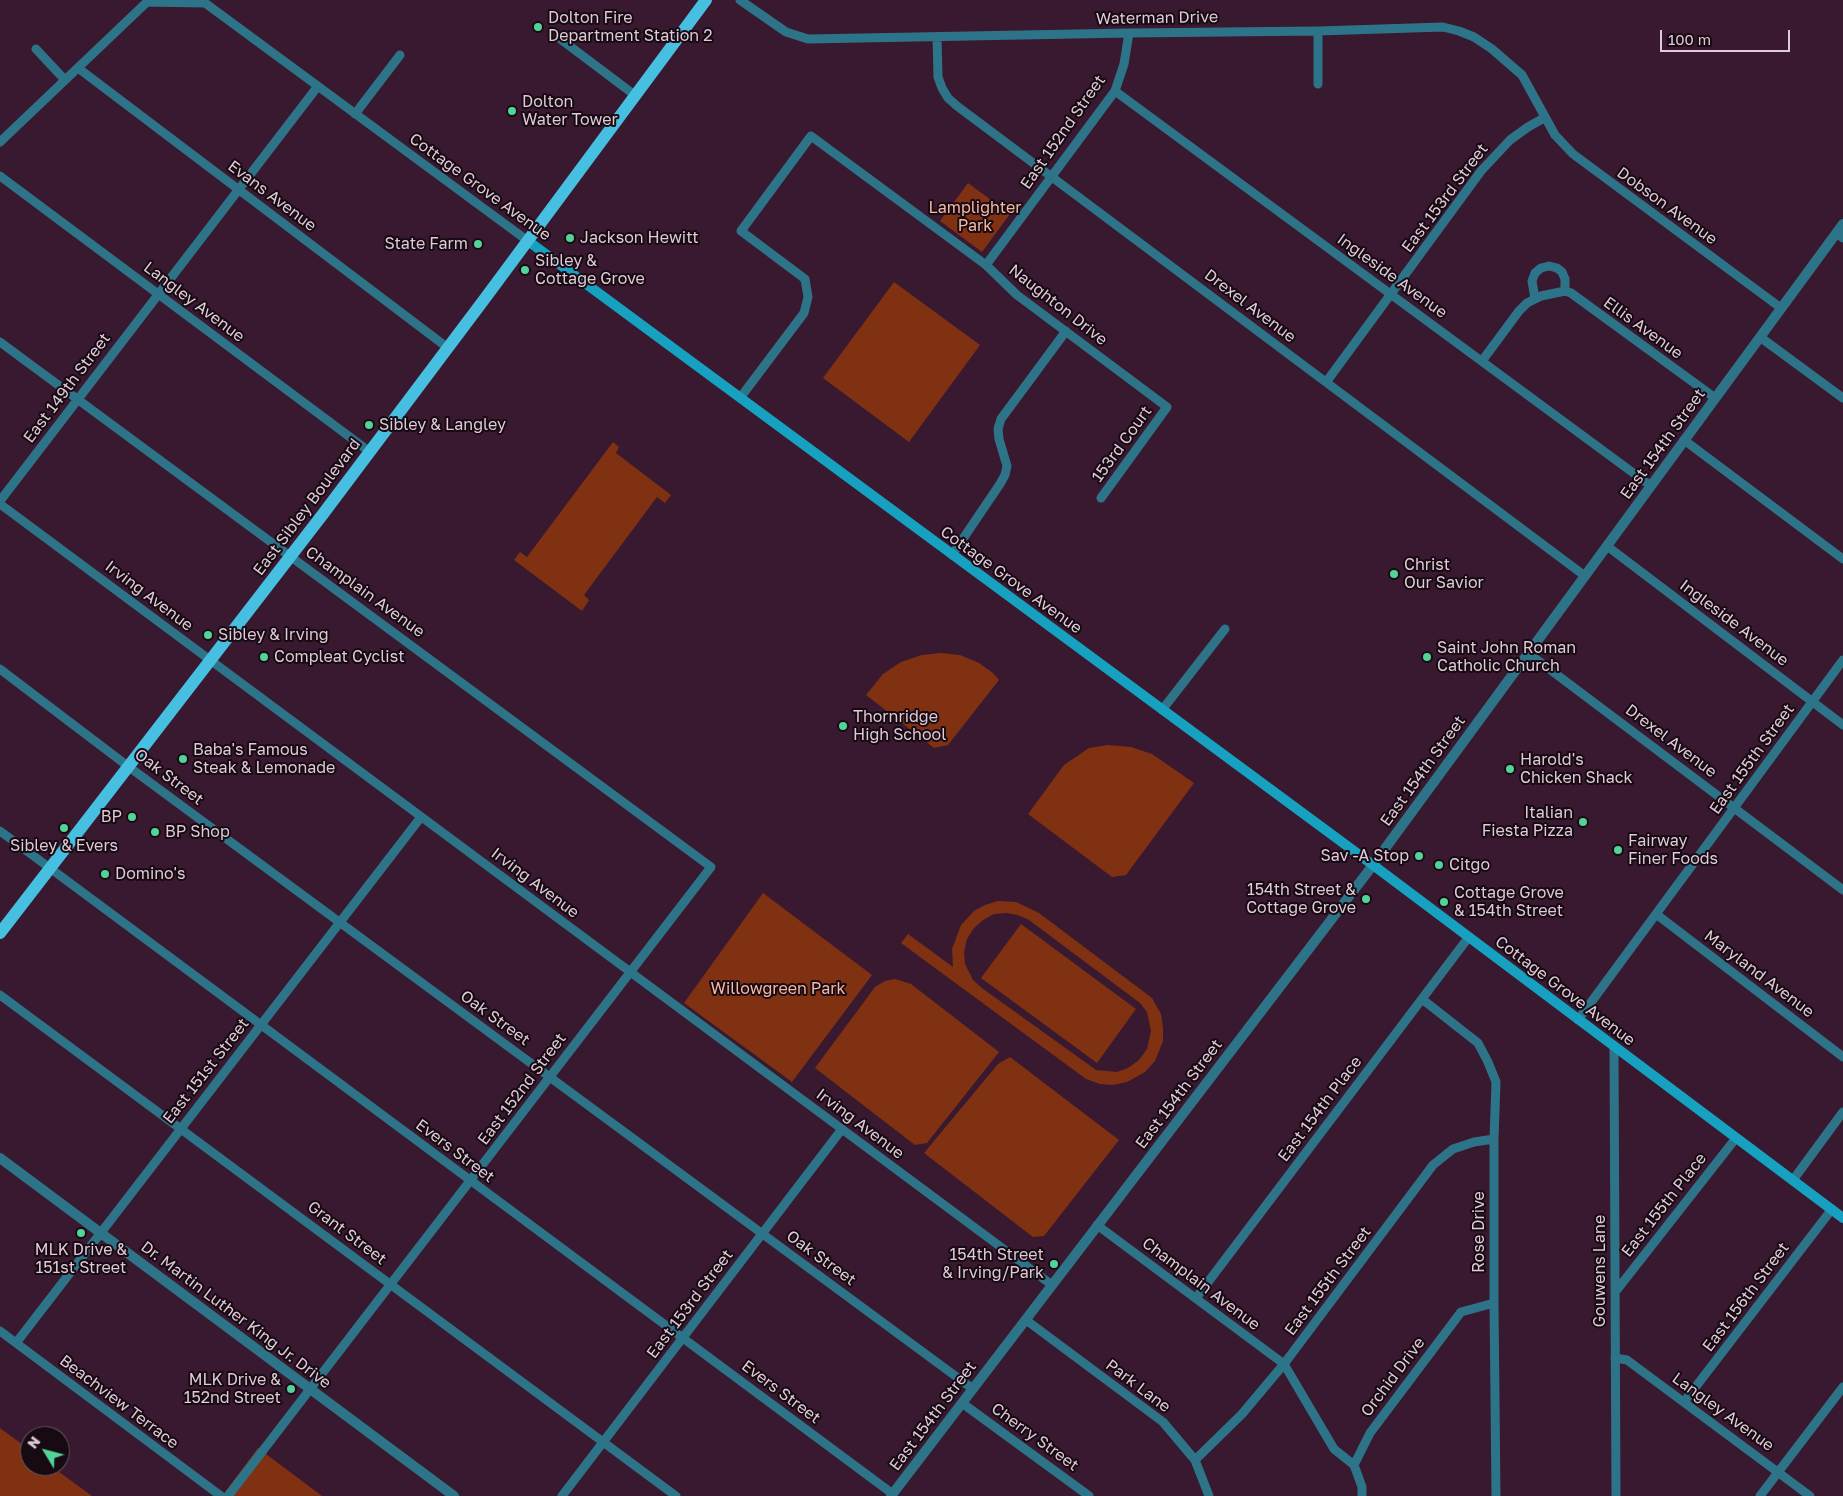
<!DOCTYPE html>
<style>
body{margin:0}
#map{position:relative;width:1843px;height:1496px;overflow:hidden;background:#38192f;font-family:"Golos Text",sans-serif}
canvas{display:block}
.north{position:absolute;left:20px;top:1426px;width:50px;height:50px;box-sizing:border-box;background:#170a13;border:1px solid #675761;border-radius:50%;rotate:307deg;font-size:14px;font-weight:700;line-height:20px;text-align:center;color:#dfcad7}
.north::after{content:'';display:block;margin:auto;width:18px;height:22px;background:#52d397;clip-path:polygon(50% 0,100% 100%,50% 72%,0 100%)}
.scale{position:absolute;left:1660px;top:30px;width:130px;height:22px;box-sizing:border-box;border:2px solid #dfcad7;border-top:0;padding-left:6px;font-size:15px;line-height:18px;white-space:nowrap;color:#dfcad7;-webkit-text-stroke:4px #170a13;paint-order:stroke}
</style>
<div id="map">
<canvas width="1843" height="1496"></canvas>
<div class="north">N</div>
<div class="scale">100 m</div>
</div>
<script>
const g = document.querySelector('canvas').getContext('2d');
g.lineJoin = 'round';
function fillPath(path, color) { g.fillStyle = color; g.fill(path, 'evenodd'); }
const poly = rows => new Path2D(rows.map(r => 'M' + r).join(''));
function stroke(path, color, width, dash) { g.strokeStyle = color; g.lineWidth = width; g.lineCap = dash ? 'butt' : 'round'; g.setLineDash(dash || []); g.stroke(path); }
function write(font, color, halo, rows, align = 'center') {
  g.font = font + ' "Golos Text",sans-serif'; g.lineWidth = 4; g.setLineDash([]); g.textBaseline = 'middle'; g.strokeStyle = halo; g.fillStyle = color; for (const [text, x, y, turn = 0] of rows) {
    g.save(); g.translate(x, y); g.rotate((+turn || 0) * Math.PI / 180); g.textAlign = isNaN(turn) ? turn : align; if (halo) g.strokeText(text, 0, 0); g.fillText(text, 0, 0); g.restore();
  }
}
const green = poly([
 [968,183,1010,214,982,252,940,221],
 [894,282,980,345,909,442,823,378],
 [613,442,619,447,616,453,671,495,665,503,657,497,584,595,589,600,582,611,514,560,520,552,527,557],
 [941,653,960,655,979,663,993,673,999,680,948,745,934,748,866,695,883,674,901,662,922,655],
 [1108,745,1131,747,1152,754,1194,783,1126,875,1112,877,1028,814,1064,765,1089,748],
 [763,893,872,975,792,1082,684,1003],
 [998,901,1016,902,1039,913,1152,998,1161,1014,1163,1028,1163,1041,1155,1061,1145,1072,1127,1082,1113,1085,1100,1084,1086,1079,901,943,908,934,953,967,952,949,961,925,974,911,985,905],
 [1006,913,1018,915,1029,920,1140,1003,1147,1012,1151,1031,1147,1049,1139,1060,1128,1068,1117,1072,1096,1070,982,988,973,980,965,964,964,952,967,939,974,928,983,920,994,914],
 [1021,924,1136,1009,1097,1063,981,978],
 [895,979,911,984,999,1052,927,1143,915,1145,815,1068,875,987,885,981],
 [1010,1057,1119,1140,1044,1236,1033,1237,924,1153,998,1064],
 [0,1428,30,1450,30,1466,51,1466,92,1496,0,1496],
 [258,1448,322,1496,222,1496]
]);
const minor = poly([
 [740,0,786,32,808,39,1129,33,1318,31,1443,27,1459,31,1474,37,1492,49,1522,75,1555,135,1573,154,1781,308],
 [1318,31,1318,84],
 [937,37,938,77,942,88,948,98,957,106,1585,576],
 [559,38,636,96],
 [36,49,65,80],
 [78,68,448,348],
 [1115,91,1651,486],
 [355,114,400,55],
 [0,142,147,2,205,3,528,241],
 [0,176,370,452],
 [1837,233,1843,238],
 [986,265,1115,91,1124,64,1129,33],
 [1535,299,1532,281,1535,273,1541,268,1549,266,1557,268,1562,272,1565,279,1565,291],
 [1760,337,1843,398],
 [0,342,711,867,228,1496],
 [1482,361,1519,311,1527,303,1541,296,1565,291,1571,293,1715,398],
 [1327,381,1481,171,1510,140,1528,127,1544,118],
 [740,398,804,313,808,297,805,279,741,231,811,136,986,265,1017,295,1167,407,1101,498],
 [1684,440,1843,559],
 [0,501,318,86],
 [0,504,1052,1285],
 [1607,546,1843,725],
 [952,555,1000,484,1005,475,1007,466,999,439,998,429,1001,419,1066,331],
 [1528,653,1843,890],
 [0,669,129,767,973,1389],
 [1162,710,1225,629],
 [0,831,893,1494],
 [1656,914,1843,1057],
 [0,995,676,1496],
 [1422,999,1478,1043,1488,1062,1496,1082,1494,1139,1494,1303,1496,1496],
 [1578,1020,1843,660],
 [1614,1047,1616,1496],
 [1793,1180,1843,1112],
 [1097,1225,1284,1364,1334,1449,1354,1465],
 [1616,1291,1736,1138],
 [1196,1298,1468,938],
 [1026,1320,1163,1422,1195,1460,1209,1496],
 [0,1331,221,1496],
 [16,1343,421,817],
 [1615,1358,1627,1360,1810,1496],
 [1684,1402,1832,1209],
 [962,1403,1089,1496],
 [1195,1460,1242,1414,1284,1364,1433,1165,1453,1149,1474,1142,1494,1139],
 [562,1496,842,1129],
 [1362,1496,1362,1487,1354,1465,1370,1433,1461,1312,1494,1303],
 [1760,1496,1843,1387]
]);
const tertiary = poly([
 [0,1158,454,1496],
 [891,1496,1373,865,1843,224]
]);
const secondary = poly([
 [528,241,1373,865,1843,1218]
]);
const primary = poly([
 [0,933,323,514,486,297,706,0]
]);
const markers = [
 [538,27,5,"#52d397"],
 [512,111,5,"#52d397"],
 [570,238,5,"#52d397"],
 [478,244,5,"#52d397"],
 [525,270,5,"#52d397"],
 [369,425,5,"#52d397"],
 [1394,574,5,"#52d397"],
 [208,635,5,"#52d397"],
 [264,657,5,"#52d397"],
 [1427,657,5,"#52d397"],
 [843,726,5,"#52d397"],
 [183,759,5,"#52d397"],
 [1510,769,5,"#52d397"],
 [132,817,5,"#52d397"],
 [1583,822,5,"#52d397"],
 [64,828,5,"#52d397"],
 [155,832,5,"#52d397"],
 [1618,850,5,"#52d397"],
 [1419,856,5,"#52d397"],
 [1439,865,5,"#52d397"],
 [105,874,5,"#52d397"],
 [1366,899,5,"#52d397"],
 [1444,902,5,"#52d397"],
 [81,1233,5,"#52d397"],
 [1054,1264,5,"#52d397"],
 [291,1389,5,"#52d397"]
];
const poiNames = [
 ["Dolton Fire",548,18],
 ["Department Station 2",548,36],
 ["Dolton",522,102],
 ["Water Tower",522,120],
 ["Jackson Hewitt",580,238],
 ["State Farm",468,244,"right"],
 ["Sibley &",535,261],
 ["Cottage Grove",535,279],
 ["Sibley & Langley",379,425],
 ["Christ",1404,565],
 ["Our Savior",1404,583],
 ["Sibley & Irving",218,635],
 ["Saint John Roman",1437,648],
 ["Catholic Church",1437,666],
 ["Compleat Cyclist",274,657],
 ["Thornridge",853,717],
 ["High School",853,735],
 ["Baba's Famous",193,750],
 ["Steak & Lemonade",193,768],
 ["Harold's",1520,760],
 ["Chicken Shack",1520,778],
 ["Italian",1573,813,"right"],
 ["Fiesta Pizza",1573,831,"right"],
 ["BP",122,817,"right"],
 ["BP Shop",165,832],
 ["Fairway",1628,841],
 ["Finer Foods",1628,859],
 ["Sibley & Evers",64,846,"center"],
 ["Sav -A Stop",1409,856,"right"],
 ["Citgo",1449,865],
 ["Domino's",115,874],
 ["154th Street &",1356,890,"right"],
 ["Cottage Grove",1356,908,"right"],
 ["Cottage Grove",1454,893],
 ["& 154th Street",1454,911],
 ["MLK Drive &",81,1250,"center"],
 ["151st Street",81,1268,"center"],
 ["154th Street",1044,1255,"right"],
 ["& Irving/Park",1044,1273,"right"],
 ["MLK Drive &",281,1380,"right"],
 ["152nd Street",281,1398,"right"]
];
const streetNames = [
 ["Waterman Drive",1157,18,-1],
 ["East 152nd Street",1063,132,-55],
 ["Cottage Grove Avenue",480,187,36],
 ["Evans Avenue",272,196,37],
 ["East 153rd Street",1445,198,-53],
 ["Dobson Avenue",1667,206,36],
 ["Ingleside Avenue",1392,276,36],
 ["Langley Avenue",194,302,37],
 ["Naughton Drive",1058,305,38],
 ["Drexel Avenue",1250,306,37],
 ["Ellis Avenue",1643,328,36],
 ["East 149th Street",67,388,-53],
 ["153rd Court",1122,444,-54],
 ["East 154th Street",1663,444,-54],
 ["East Sibley Boulevard",307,507,-53],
 ["Cottage Grove Avenue",1011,580,36],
 ["Champlain Avenue",365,592,36],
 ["Irving Avenue",149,596,37],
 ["Ingleside Avenue",1734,623,37],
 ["Drexel Avenue",1671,741,37],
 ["East 155th Street",1752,759,-54],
 ["East 154th Street",1423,771,-54],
 ["Oak Street",169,777,37],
 ["Irving Avenue",535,883,37],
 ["Maryland Avenue",1759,974,37],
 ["Cottage Grove Avenue",1565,991,37],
 ["Oak Street",495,1018,36],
 ["East 151st Street",206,1071,-52],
 ["East 152nd Street",522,1089,-53],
 ["East 154th Street",1179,1094,-53],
 ["East 154th Place",1320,1109,-53],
 ["Irving Avenue",860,1124,37],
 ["Evers Street",455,1151,37],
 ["East 155th Place",1664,1205,-52],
 ["Rose Drive",1479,1232,-90],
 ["Grant Street",347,1233,37],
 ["Oak Street",821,1258,36],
 ["Gouwens Lane",1600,1271,-90],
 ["East 155th Street",1328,1281,-53],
 ["Champlain Avenue",1201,1284,37],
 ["East 156th Street",1746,1297,-53],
 ["East 153rd Street",690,1304,-53],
 ["Dr. Martin Luther King Jr. Drive",236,1315,37],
 ["Orchid Drive",1393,1377,-53],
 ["Park Lane",1138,1386,37],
 ["Evers Street",781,1392,37],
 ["Beachview Terrace",119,1402,37],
 ["Langley Avenue",1723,1412,36],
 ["East 154th Street",933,1416,-53],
 ["Cherry Street",1035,1437,36]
];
const parkNames = [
 ["Lamplighter",975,208],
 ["Park",975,226],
 ["Willowgreen Park",778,989]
];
fillPath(green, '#803112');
stroke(minor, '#2e7488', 9);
stroke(tertiary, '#2e7488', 10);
stroke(secondary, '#17a1c1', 10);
stroke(primary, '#46bfe1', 12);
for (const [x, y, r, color] of markers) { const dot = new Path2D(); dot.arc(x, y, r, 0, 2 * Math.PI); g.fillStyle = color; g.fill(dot); stroke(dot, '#170a13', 2); }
write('16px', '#dfcad7', '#170a13', poiNames, 'left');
write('16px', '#dfcad7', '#170a13', streetNames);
write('16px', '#f7b8a2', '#170a13', parkNames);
</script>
